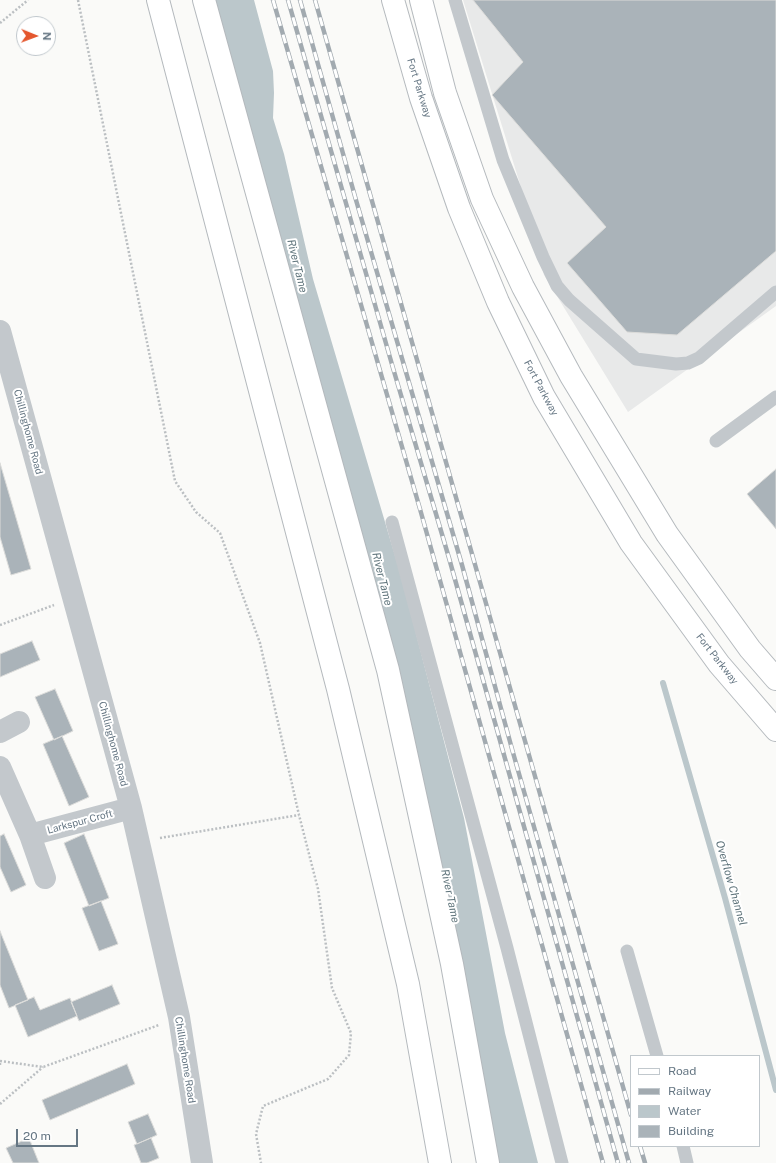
<!DOCTYPE html>
<style>
body{margin:0}
#map{position:relative;width:776px;height:1163px;overflow:hidden;background:#fafaf8;font-family:"Public Sans",sans-serif}
canvas{display:block}
.legend{position:absolute;left:630px;top:1055px;width:130px;height:92px;box-sizing:border-box;background:#fff;border:1px solid #c1c8cd;margin:0;padding:5px 7px;list-style:none;font-size:12px;color:#657683}
.legend li{display:flex;align-items:center;gap:8px;height:20px}
.legend b{width:20px;border:1px solid #c1c8cd}
.north{position:absolute;left:16px;top:16px;width:40px;height:40px;box-sizing:border-box;background:#fff;border:1px solid #c1c8cd;border-radius:50%;rotate:91deg;font-size:11px;font-weight:700;line-height:16px;text-align:center;color:#657683}
.north::after{content:'';display:block;margin:auto;width:14px;height:18px;background:#e4572e;clip-path:polygon(50% 0,100% 100%,50% 72%,0 100%)}
.scale{position:absolute;left:16px;top:1129px;width:62px;height:18px;box-sizing:border-box;border:2px solid #657683;border-top:0;padding-left:5px;font-size:12px;line-height:14px;white-space:nowrap;color:#657683;-webkit-text-stroke:3px #fff;paint-order:stroke}
</style>
<div id="map">
<canvas width="776" height="1163"></canvas>
<ul class="legend">
<li><b style="height:5px;background:#fff"></b>Road</li>
<li><b style="height:5px;background:#a2aab0"></b>Railway</li>
<li><b style="height:11px;background:#bbc7cb"></b>Water</li>
<li><b style="height:11px;background:#aab3b9"></b>Building</li>
</ul>
<div class="north">N</div>
<div class="scale">20 m</div>
</div>
<script>
const g = document.querySelector('canvas').getContext('2d');
g.lineJoin = 'round';
function fillPath(path, color) { g.fillStyle = color; g.fill(path, 'evenodd'); }
const poly = rows => new Path2D(rows.map(r => 'M' + r).join(''));
function stroke(path, color, width, dash) { g.strokeStyle = color; g.lineWidth = width; g.lineCap = dash ? 'butt' : 'round'; g.setLineDash(dash || []); g.stroke(path); }
function write(font, color, halo, rows, align = 'center') {
  g.font = font + ' "Public Sans",sans-serif'; g.lineWidth = 4; g.setLineDash([]); g.textBaseline = 'middle'; g.strokeStyle = halo; g.fillStyle = color; for (const [text, x, y, turn = 0] of rows) {
    g.save(); g.translate(x, y); g.rotate((+turn || 0) * Math.PI / 180); g.textAlign = isNaN(turn) ? turn : align; if (halo) g.strokeText(text, 0, 0); g.fillText(text, 0, 0); g.restore();
  }
}
const built = poly([
 [463,0,776,0,776,306,628,412,544,275,520,184]
]);
const water = poly([
 [214,0,254,0,273,71,274,93,273,118,284,154,313,279,401,576,464,818,505,1033,538,1163,484,1163,415,827]
]);
const stream = poly([
 [663,683,725,898,776,1090]
]);
const building = poly([
 [473,0,776,0,776,251,677,335,627,332,567,263,606,227,492,95,523,62,473,0],
 [0,463,31,569,11,575,0,537,0,463],
 [776,469,776,529,747,494,776,469],
 [32,641,40,660,0,677,0,654,32,641],
 [55,689,73,731,54,740,35,697,55,689],
 [62,736,89,797,69,806,43,744,62,736],
 [4,834,26,885,11,892,0,867,0,836,4,834],
 [84,834,109,898,89,906,64,843,84,834],
 [101,901,118,944,99,951,82,908,101,901],
 [0,931,28,1000,9,1008,0,985,0,931],
 [112,985,120,1004,79,1021,71,1002,112,985],
 [34,997,40,1010,70,998,77,1016,28,1037,15,1005,34,997],
 [127,1064,135,1084,50,1120,42,1100,127,1064],
 [148,1114,157,1135,137,1144,128,1122,148,1114],
 [29,1138,39,1163,13,1163,6,1148,29,1138],
 [151,1138,159,1158,147,1163,141,1163,134,1145,151,1138]
]);
const path = poly([
 [78,0,175,481,196,512,220,533,260,643,299,815,318,889,332,988,351,1033,349,1055,328,1079,263,1106,256,1134,261,1163],
 [0,23,28,0],
 [0,625,54,605],
 [160,838,299,815],
 [0,1065,0,1061,43,1067,159,1025],
 [0,1104,43,1067]
]);
const lane = poly([
 [455,0,503,160,543,257,557,286,569,300,636,359,676,364,688,363,699,358,776,292],
 [716,441,776,397],
 [392,522,507,948,562,1163],
 [627,951,657,1056],
 [683,1146,687,1163]
]);
const street = poly([
 [0,331,131,808,179,1017,202,1163],
 [0,732,19,722],
 [0,767,30,835,131,808],
 [30,835,45,878]
]);
const primary = poly([
 [393,0,421,98,459,208,498,302,544,397,631,543,719,664,776,730],
 [421,0,445,93,482,199,523,287,571,376,667,534,750,649,776,679]
]);
const highway = poly([
 [158,0,338,689,408,984,440,1163],
 [204,0,388,670,452,964,488,1163]
]);
const rail = poly([
 [273,0,420,509,603,1163],
 [288,0,393,368,449,558,618,1163],
 [300,0,356,200,462,565,512,749,629,1163],
 [315,0,631,1115],
 [640,1146,645,1163]
]);
const streetNames = [
 ["Fort Parkway",419,88,73],
 ["Fort Parkway",541,388,62],
 ["Chillinghome Road",28,432,75],
 ["Fort Parkway",717,659,52],
 ["Chillinghome Road",113,744,75],
 ["Larkspur Croft",80,822,-15],
 ["Chillinghome Road",185,1060,81]
];
const waterNames = [
 ["River Tame",297,266,76],
 ["River Tame",382,579,76],
 ["Overflow Channel",731,883,74],
 ["River Tame",450,896,78]
];
fillPath(built, '#e8e9e9');
fillPath(water, '#bbc7cb');
stroke(stream, '#bbc7cb', 6);
fillPath(building, '#aab3b9');
stroke(building, '#dcdcda', 1);
stroke(primary, '#b5babe', 24);
stroke(highway, '#b4b9bd', 24);
stroke(path, '#bbbfc2', 2.5, [2, 2]);
stroke(lane, '#c3c8cc', 13);
stroke(street, '#c3c8cc', 22);
stroke(primary, '#fff', 22);
stroke(highway, '#fff', 22);
stroke(rail, '#a2aab0', 4.5);
stroke(rail, '#fff', 3, [9]);
write('10px', '#657683', '#fff', streetNames);
write('italic 11px', '#60757c', '#fff', waterNames);
</script>
